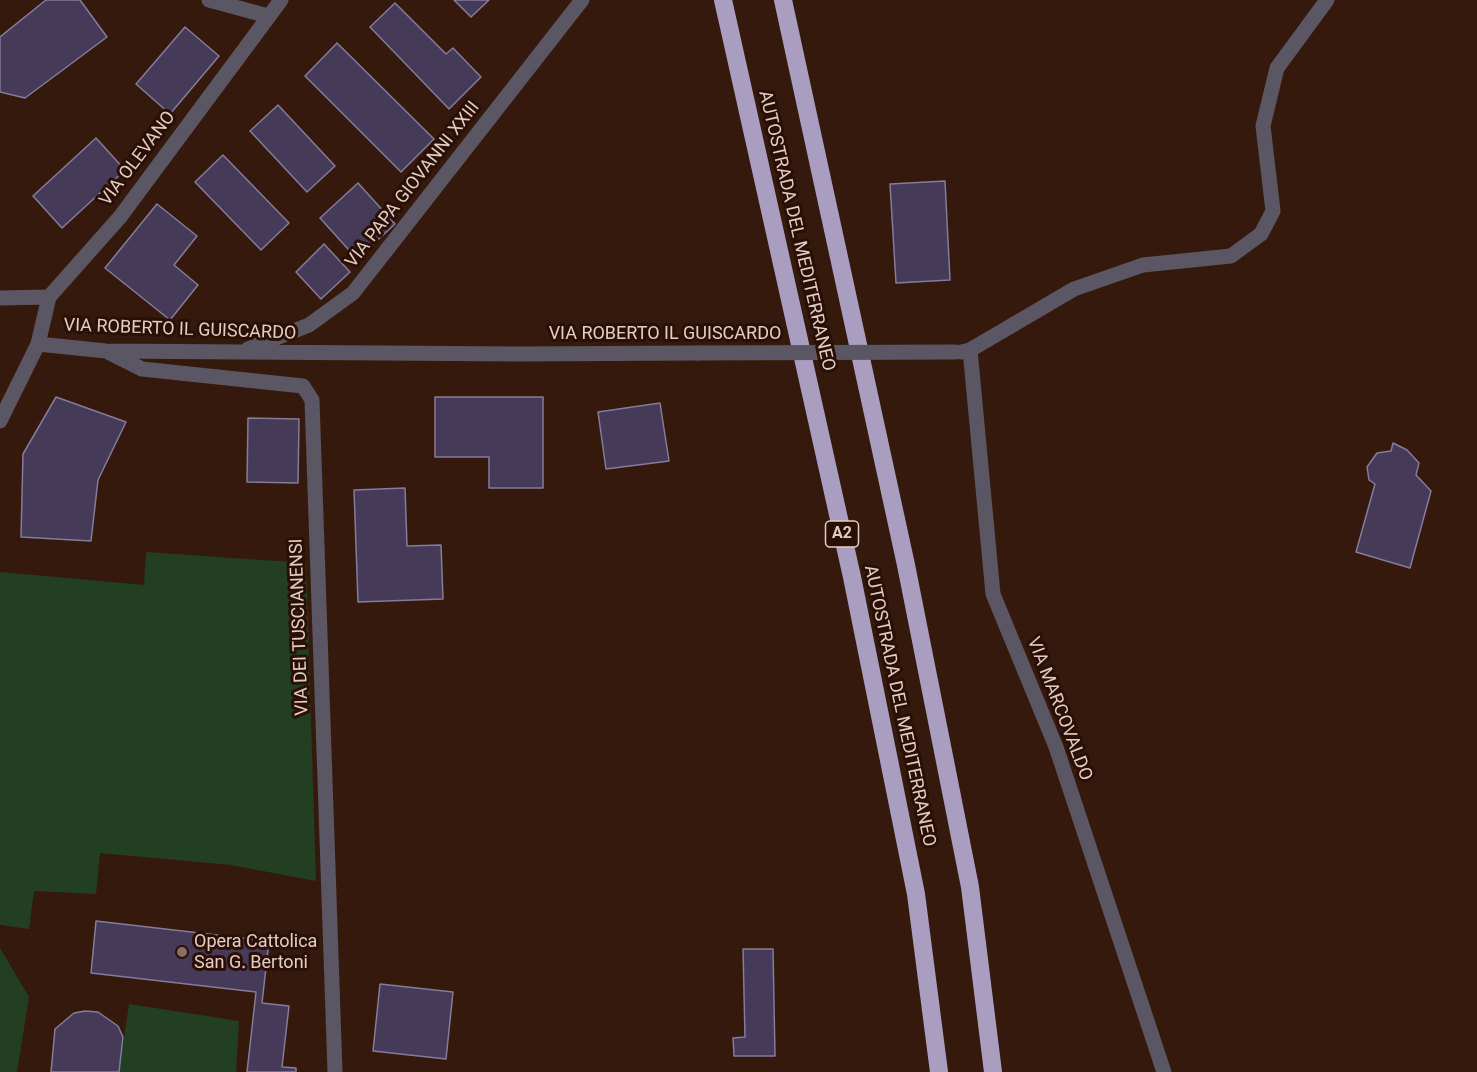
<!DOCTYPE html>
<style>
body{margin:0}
canvas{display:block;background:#35190c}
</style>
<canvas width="1477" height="1072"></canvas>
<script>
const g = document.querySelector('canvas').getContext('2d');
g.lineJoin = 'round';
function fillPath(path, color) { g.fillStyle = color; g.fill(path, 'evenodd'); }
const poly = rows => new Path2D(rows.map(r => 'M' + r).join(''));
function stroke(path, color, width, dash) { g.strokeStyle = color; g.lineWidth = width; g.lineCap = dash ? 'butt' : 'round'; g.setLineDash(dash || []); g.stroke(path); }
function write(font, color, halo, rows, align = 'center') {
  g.font = font + ' Roboto,sans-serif'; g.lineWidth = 6; g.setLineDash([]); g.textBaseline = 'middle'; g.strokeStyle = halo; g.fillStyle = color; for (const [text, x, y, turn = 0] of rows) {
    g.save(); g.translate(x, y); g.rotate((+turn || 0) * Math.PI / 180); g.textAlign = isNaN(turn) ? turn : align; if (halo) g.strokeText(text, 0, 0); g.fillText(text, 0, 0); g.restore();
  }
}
const green = poly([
 [146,552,306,563,316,881,231,865,100,853,96,894,34,891,29,929,0,925,0,572,144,585],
 [0,948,29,997,17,1072,0,1072],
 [129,1004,239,1021,236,1072,119,1072]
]);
const building = poly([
 [46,0,80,0,107,37,25,98,0,92,0,37,46,0],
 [454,0,489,0,471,17,454,0],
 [395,3,446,54,453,48,481,77,449,109,370,27,395,3],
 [185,27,219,56,170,114,136,84,185,27],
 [337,43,434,139,401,172,305,76,337,43],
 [278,105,335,166,307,192,250,131,278,105],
 [96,138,125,170,62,228,33,196,96,138],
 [223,155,289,223,261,250,195,182,223,155],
 [945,181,950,280,896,283,890,184,945,181],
 [358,183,395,224,357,259,320,218,358,183],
 [157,204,197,236,174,265,198,285,170,320,105,268,157,204],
 [324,244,350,272,321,299,296,272,324,244],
 [56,397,126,422,98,480,91,541,21,537,23,454,56,397],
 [435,397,543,397,543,488,489,488,489,457,435,457,435,397],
 [660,403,669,461,606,469,598,412,660,403],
 [248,418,299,419,298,483,247,482,248,418],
 [1393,443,1407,450,1419,463,1416,475,1431,491,1410,568,1356,552,1375,484,1369,480,1367,467,1377,453,1391,451,1393,443],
 [405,488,407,546,441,545,443,599,358,602,354,490,405,488],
 [96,921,269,941,262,1003,289,1006,282,1067,296,1068,296,1072,247,1072,256,992,91,973,96,921],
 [743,949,773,949,775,1056,734,1056,733,1038,745,1037,743,949],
 [380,984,453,992,446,1059,373,1051,380,984],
 [85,1011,98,1012,118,1026,123,1037,119,1072,51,1072,55,1029,74,1013,85,1011]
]);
const minor = poly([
 [209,0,268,16],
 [0,298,49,297,120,217,281,0],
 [38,344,106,351,519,354,698,353],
 [248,349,309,325,353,293,582,0],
 [970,350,993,594,1056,747,1164,1072],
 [106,351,142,369,303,386,312,400,335,1072],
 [961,352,970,350,1074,289,1143,265,1231,256,1261,234,1273,211,1263,126,1277,68,1327,0],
 [0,421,38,344,49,297]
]);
const highway = poly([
 [723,0,852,577,916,894,939,1072],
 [783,0,906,565,970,887,993,1072]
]);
const minorBridge = poly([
 [698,353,955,352]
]);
const markers = [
 [182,952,6,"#8d6e63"]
];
const shields = [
 [842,534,33]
];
const shieldNames = [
 ["A2",842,534]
];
const streetNames = [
 ["VIA OLEVANO",138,159,-53],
 ["VIA PAPA GIOVANNI XXIII",413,185,-52],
 ["AUTOSTRADA DEL MEDITERRANEO",796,231,77],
 ["VIA ROBERTO IL GUISCARDO",180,330,2],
 ["VIA ROBERTO IL GUISCARDO",665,334],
 ["VIA DEI TUSCIANENSI",300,627,-92],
 ["AUTOSTRADA DEL MEDITERRANEO",899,706,78],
 ["VIA MARCOVALDO",1059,709,69]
];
const poiNames = [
 ["Opera Cattolica",194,942],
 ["San G. Bertoni",194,963]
];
fillPath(green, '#223f22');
fillPath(building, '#453b58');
stroke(building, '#857b9b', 1.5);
stroke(minor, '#5a5663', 15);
stroke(highway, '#aa9ec0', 18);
stroke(minorBridge, '#5a5663', 15);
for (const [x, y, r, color] of markers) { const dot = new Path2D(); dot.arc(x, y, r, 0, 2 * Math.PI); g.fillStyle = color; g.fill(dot); stroke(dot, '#2a0f04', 2); }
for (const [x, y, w] of shields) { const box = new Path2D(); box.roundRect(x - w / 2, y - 13, w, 26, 4.5); g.fillStyle = '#2a0f04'; g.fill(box); stroke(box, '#e1cdc5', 1.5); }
write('bold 16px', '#e1cdc5', null, shieldNames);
write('18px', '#e1cdc5', '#2a0f04', streetNames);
write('18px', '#e1cdc5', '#2a0f04', poiNames, 'left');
</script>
